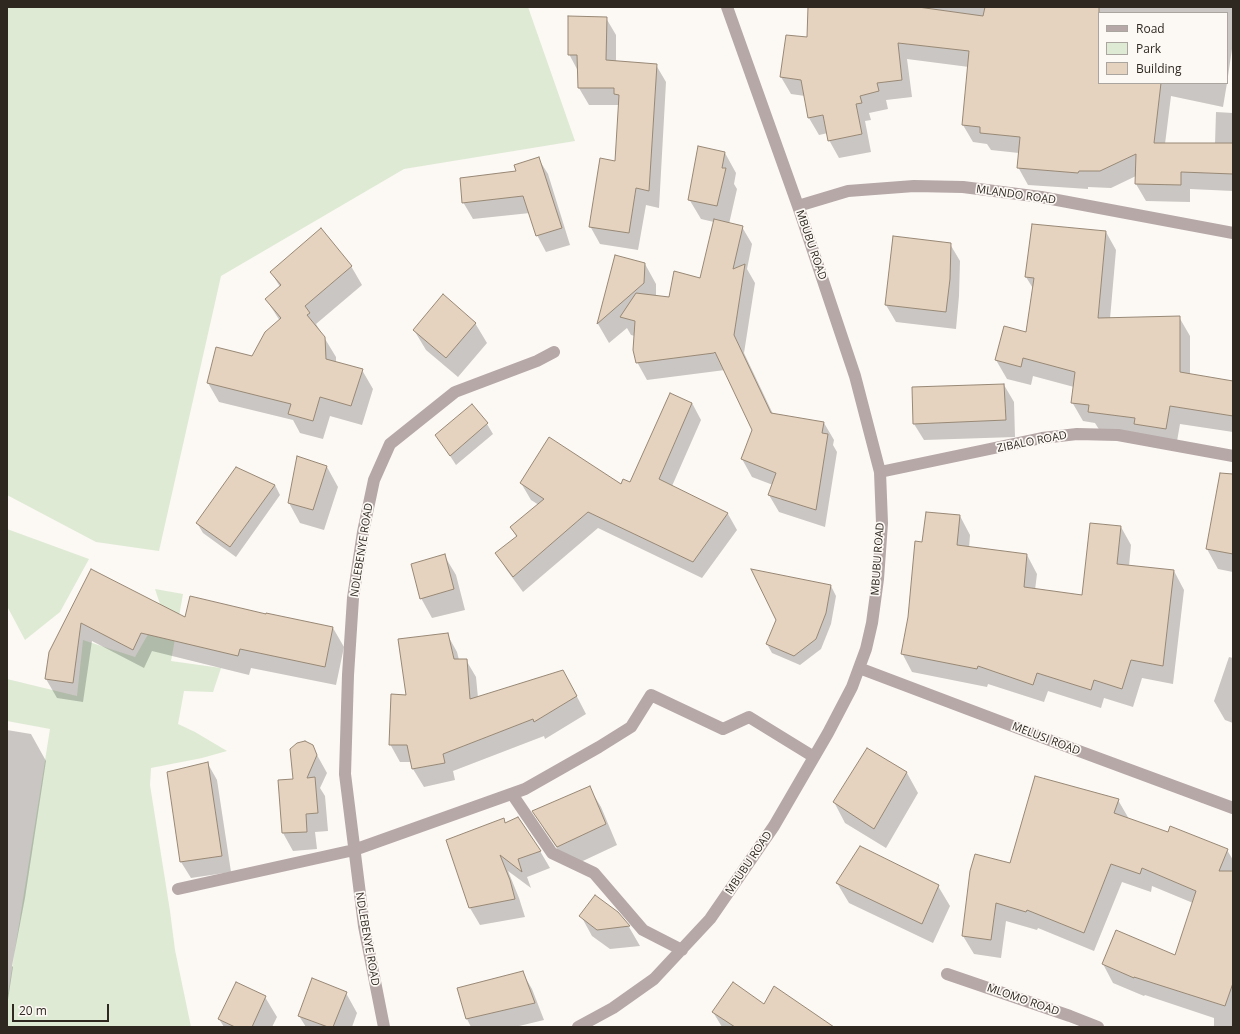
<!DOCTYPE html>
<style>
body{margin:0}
#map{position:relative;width:1240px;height:1034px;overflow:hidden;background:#fcf8f4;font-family:"Open Sans",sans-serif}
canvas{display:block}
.frame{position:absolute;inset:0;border:8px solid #2e2820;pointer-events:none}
.legend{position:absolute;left:1098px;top:12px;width:130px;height:72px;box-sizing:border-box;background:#fcf8f4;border:1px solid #aaa59f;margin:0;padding:5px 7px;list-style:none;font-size:12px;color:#2e2820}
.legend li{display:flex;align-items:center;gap:8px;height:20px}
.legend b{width:20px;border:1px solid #aaa59f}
.scale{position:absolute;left:12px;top:1004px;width:97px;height:18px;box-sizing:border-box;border:2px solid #2e2820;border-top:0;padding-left:5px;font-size:12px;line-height:14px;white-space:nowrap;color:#2e2820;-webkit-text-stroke:3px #fcf8f4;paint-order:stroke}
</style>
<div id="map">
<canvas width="1240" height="1034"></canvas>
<div class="frame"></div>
<ul class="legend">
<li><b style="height:5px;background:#b5a8a7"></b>Road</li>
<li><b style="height:11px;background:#deead4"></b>Park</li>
<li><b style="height:11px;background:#e5d3bf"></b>Building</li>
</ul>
<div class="scale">20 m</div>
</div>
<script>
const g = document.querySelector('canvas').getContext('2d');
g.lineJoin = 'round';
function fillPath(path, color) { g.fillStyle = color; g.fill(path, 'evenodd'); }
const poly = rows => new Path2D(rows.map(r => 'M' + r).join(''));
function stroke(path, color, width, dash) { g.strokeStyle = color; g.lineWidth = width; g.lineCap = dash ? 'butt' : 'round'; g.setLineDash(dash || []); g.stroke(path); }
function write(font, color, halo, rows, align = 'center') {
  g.font = font + ' "Open Sans",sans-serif'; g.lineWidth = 3.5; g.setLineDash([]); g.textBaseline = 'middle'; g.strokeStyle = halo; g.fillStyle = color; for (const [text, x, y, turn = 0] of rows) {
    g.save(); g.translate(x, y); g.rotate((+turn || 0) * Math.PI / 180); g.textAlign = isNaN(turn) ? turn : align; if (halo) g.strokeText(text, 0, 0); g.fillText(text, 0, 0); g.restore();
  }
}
const green = poly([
 [7,7,528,7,575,141,404,169,221,276,159,551,96,542,7,495],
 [7,529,89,559,60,612,25,640,7,606],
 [155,589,183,594,171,661,221,668,213,692,184,691,178,724,195,732,227,751,202,758,151,768,150,785,170,911,175,950,191,1027,7,1027,7,1000,50,729,7,721,7,679,77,696,83,640,135,657,162,610]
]);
const shadow = poly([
 [809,7,1233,7,1233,42,1227,83,1227,13,1099,13,1099,83,1227,83,1223,107,1171,96,1165,144,1215,144,1216,112,1233,113,1233,191,1190,189,1190,202,1146,201,1136,184,1136,176,1111,188,1088,187,1088,189,1028,185,1018,167,1019,153,991,150,987,144,973,142,963,125,969,67,907,59,912,97,886,100,888,109,869,113,871,120,865,121,871,152,839,158,829,140,828,133,819,135,809,118,805,96,791,94,781,77,808,39],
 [606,18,616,35,616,61,656,65,666,82,659,208,646,205,638,250,600,244,590,226,616,162,619,105,589,105,579,88,578,71,569,54],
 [725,153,736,173,734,184,737,189,729,224,742,227,752,244,747,269,755,283,744,353,773,414,824,423,834,440,833,445,837,452,825,527,779,512,769,495,773,485,752,477,742,459,753,430,725,370,647,380,637,362,635,336,631,335,627,328,609,343,598,324,615,257,645,264,656,284,656,296,669,298,701,279,714,222,701,219,689,199],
 [538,158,548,174,570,245,546,252,537,235,530,213,473,219,463,202,517,172],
 [1106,232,1116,250,1110,319,1179,317,1190,336,1190,375,1233,382,1233,432,1180,424,1176,447,1100,431,1095,423,1083,421,1072,402,1074,387,1033,376,1031,385,1007,379,996,360,1027,333,1034,290,1026,277],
 [893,237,950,244,960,261,959,296,956,329,896,322,886,305],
 [351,266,362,285,316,324,336,357,336,363,362,370,373,389,362,425,330,416,323,439,300,433,293,420,219,402,208,383,253,357,280,321,266,299,280,287,271,272],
 [475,323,487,343,458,377,426,350,414,330],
 [1004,385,1014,402,1015,437,924,440,914,424],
 [692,403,701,420,672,486,728,514,737,530,702,578,598,528,523,592,506,569,497,553,517,538,511,527,539,505,531,500,521,483,621,485,631,484],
 [472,405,487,424,493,434,456,465,437,436],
 [327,467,338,487,324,530,300,523,289,503],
 [275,485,280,495,236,557,203,533,197,523],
 [960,516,970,535,969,548,1027,555,1037,574,1035,590,1083,596,1121,527,1131,545,1129,566,1174,571,1184,590,1173,684,1142,678,1133,707,1104,698,1101,708,1048,691,1044,702,988,684,987,687,912,672,902,653,923,543],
 [1233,522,1233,572,1218,569,1207,549],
 [444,555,456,575,465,610,432,618,421,598],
 [92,571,185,619,266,616,333,628,344,647,336,685,251,668,249,675,152,651,144,668,92,641,83,702,57,698,46,679],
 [831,586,836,596,831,624,821,649,800,665,772,653,767,644],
 [447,634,457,652,459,660,466,660,476,677,478,698,573,689,586,714,545,739,544,736,453,771,455,780,424,787,413,769,412,762,400,762,390,744,408,696],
 [1229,657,1233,658,1233,723,1225,720,1214,701],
 [7,730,31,734,46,761,25,898,12,966,13,967,7,1006],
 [312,746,327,773,320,788,325,796,328,831,315,832,317,849,293,851,283,833,279,781,294,780],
 [867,749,907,773,918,793,886,848,845,823,834,802],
 [208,764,217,780,231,872,191,878,181,862,168,773],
 [589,787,601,807,617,845,570,867,545,831,534,811],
 [1118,800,1129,819,1169,833,1227,850,1233,860,1233,1027,1214,1027,1214,1018,1145,995,1144,996,1113,983,1103,964,1175,957,1193,903,1152,886,1151,892,1122,882,1094,951,1038,928,1037,930,1006,921,1001,958,974,954,963,936,1011,864],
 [505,824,540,851,550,868,527,877,531,888,508,871,519,898,525,917,480,925,470,908],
 [837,883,938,886,950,906,933,943,849,903],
 [617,913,629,927,640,946,610,949,592,936,581,916],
 [522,972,532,989,544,1020,515,1027,471,1027,467,1019,458,989],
 [346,993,357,1013,352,1027,306,1027,299,1016],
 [265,997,277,1017,272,1027,224,1027,219,1019],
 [764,1005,802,1027,722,1027,713,1012]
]);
const building = poly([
 [808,7,918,7,983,16,985,7,1099,7,1099,83,1161,83,1154,143,1233,143,1233,174,1181,172,1181,185,1135,184,1136,154,1100,171,1079,171,1078,173,1017,168,1020,137,980,133,980,127,962,125,969,51,898,43,902,80,877,83,879,91,860,96,862,103,856,104,862,134,828,141,823,115,808,118,801,80,780,77,786,35,807,37,808,7],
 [568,16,607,17,606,60,657,64,649,191,636,188,629,233,589,227,600,158,615,161,619,95,614,94,614,88,578,88,577,55,568,55,568,16],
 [698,146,725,152,722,168,726,168,717,206,688,200,698,146],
 [539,157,562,228,536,236,523,196,462,203,460,178,516,171,514,165,539,157],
 [714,219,743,226,733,269,745,264,734,335,771,413,824,422,822,433,828,434,816,510,768,495,776,473,741,459,752,430,715,352,714,353,636,363,633,350,635,321,620,317,636,293,669,297,674,271,700,278,714,219],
 [1032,224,1106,231,1098,318,1180,316,1180,372,1233,381,1233,416,1170,406,1166,429,1134,424,1135,418,1088,412,1089,405,1071,403,1075,372,1023,358,1021,367,995,360,1004,326,1026,332,1034,278,1025,277,1032,224],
 [321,228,352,266,305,306,310,313,307,315,325,337,326,359,363,369,351,406,320,397,313,421,288,414,291,404,207,383,216,347,252,356,265,332,281,318,265,299,281,285,270,272,321,228],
 [893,236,951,243,950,279,946,312,885,305,893,236],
 [615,255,645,263,644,283,597,324,615,255],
 [443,294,476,323,446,358,413,330,443,294],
 [1004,384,1006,420,913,424,912,387,1004,384],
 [670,393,692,403,659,479,728,513,693,562,588,512,513,577,495,553,517,536,510,527,544,499,520,483,549,437,621,484,623,479,630,482,670,393],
 [472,404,488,423,450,456,435,435,472,404],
 [297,456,327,466,313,510,288,503,297,456],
 [236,467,275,485,230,547,196,523,236,467],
 [1220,473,1233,474,1233,554,1206,549,1220,473],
 [926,512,960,515,957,545,1027,554,1024,587,1082,595,1090,523,1121,526,1117,564,1174,570,1163,666,1131,660,1122,689,1094,680,1091,690,1037,673,1033,685,978,666,977,669,901,654,908,617,915,541,922,542,926,512],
 [445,554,454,589,420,599,411,564,445,554],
 [91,569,185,617,190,596,266,614,266,613,333,627,325,667,240,649,238,656,141,633,133,650,81,623,73,683,45,679,49,652,91,569],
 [751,569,831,585,826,613,816,639,794,656,766,644,776,620,751,569],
 [448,633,454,659,467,659,470,699,563,670,577,696,534,722,533,719,443,754,445,763,412,769,407,745,389,745,391,694,406,695,398,639,448,633],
 [305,741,313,745,317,755,307,778,315,777,318,813,306,814,307,832,282,833,278,780,293,779,290,749,297,743,305,741],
 [867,748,907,772,874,829,833,802,867,748],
 [208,762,222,856,180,862,167,772,208,762],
 [1035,776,1119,799,1114,813,1168,832,1170,826,1228,849,1219,871,1233,871,1233,983,1225,1006,1134,977,1134,978,1102,964,1116,930,1175,955,1196,891,1142,868,1140,874,1111,864,1084,933,1027,910,1026,912,996,903,991,940,962,936,970,871,975,854,1010,863,1035,776],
 [590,786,606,824,557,847,532,811,590,786],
 [518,817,541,851,518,859,522,872,500,855,510,880,515,899,469,908,446,840,504,818,505,823,518,817],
 [860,846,939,885,922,924,836,883,860,846],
 [595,895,618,912,630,926,597,930,579,916,595,895],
 [523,971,535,1003,466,1019,457,988,523,971],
 [312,978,347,992,333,1027,328,1027,298,1016,312,978],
 [236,982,266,996,252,1027,235,1027,218,1019,236,982],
 [733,982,764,1004,774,986,834,1027,735,1027,712,1012,733,982]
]);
const street = poly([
 [798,206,848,191,914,186,963,187,1041,197,1233,233],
 [880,472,1042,438,1077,434,1118,435,1233,456],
 [859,668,1052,741,1233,808],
 [512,794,552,853,594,873,643,930,682,950],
 [178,889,354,850,525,789,599,747,631,727,651,695,723,729,749,717,814,757],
 [947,974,1070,1016,1098,1027],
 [384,1027,364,926,345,774,348,675,353,598,363,532,374,480,390,444,455,392,537,361,554,352],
 [578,1027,613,1008,654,979,710,919,774,826,828,733,852,687,866,649,872,623,878,579,882,523,880,472,855,376,798,206,727,7]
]);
const streetNames = [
 ["MLANDO ROAD",1016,195,8],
 ["MBUBU ROAD",811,245,71],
 ["ZIBALO ROAD",1032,442,-11],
 ["NDLEBENYE ROAD",362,550,-81],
 ["MBUBU ROAD",878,559,-86],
 ["MELUSI ROAD",1046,739,21],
 ["MBUBU ROAD",749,863,-56],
 ["NDLEBENYE ROAD",367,939,80],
 ["MLOMO ROAD",1023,1000,19]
];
fillPath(green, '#deead4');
fillPath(shadow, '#0003');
fillPath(building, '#e5d3bf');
stroke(building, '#988875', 1);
stroke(street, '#b5a8a7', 12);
write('11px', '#2e2820', '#fcf8f4', streetNames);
</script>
